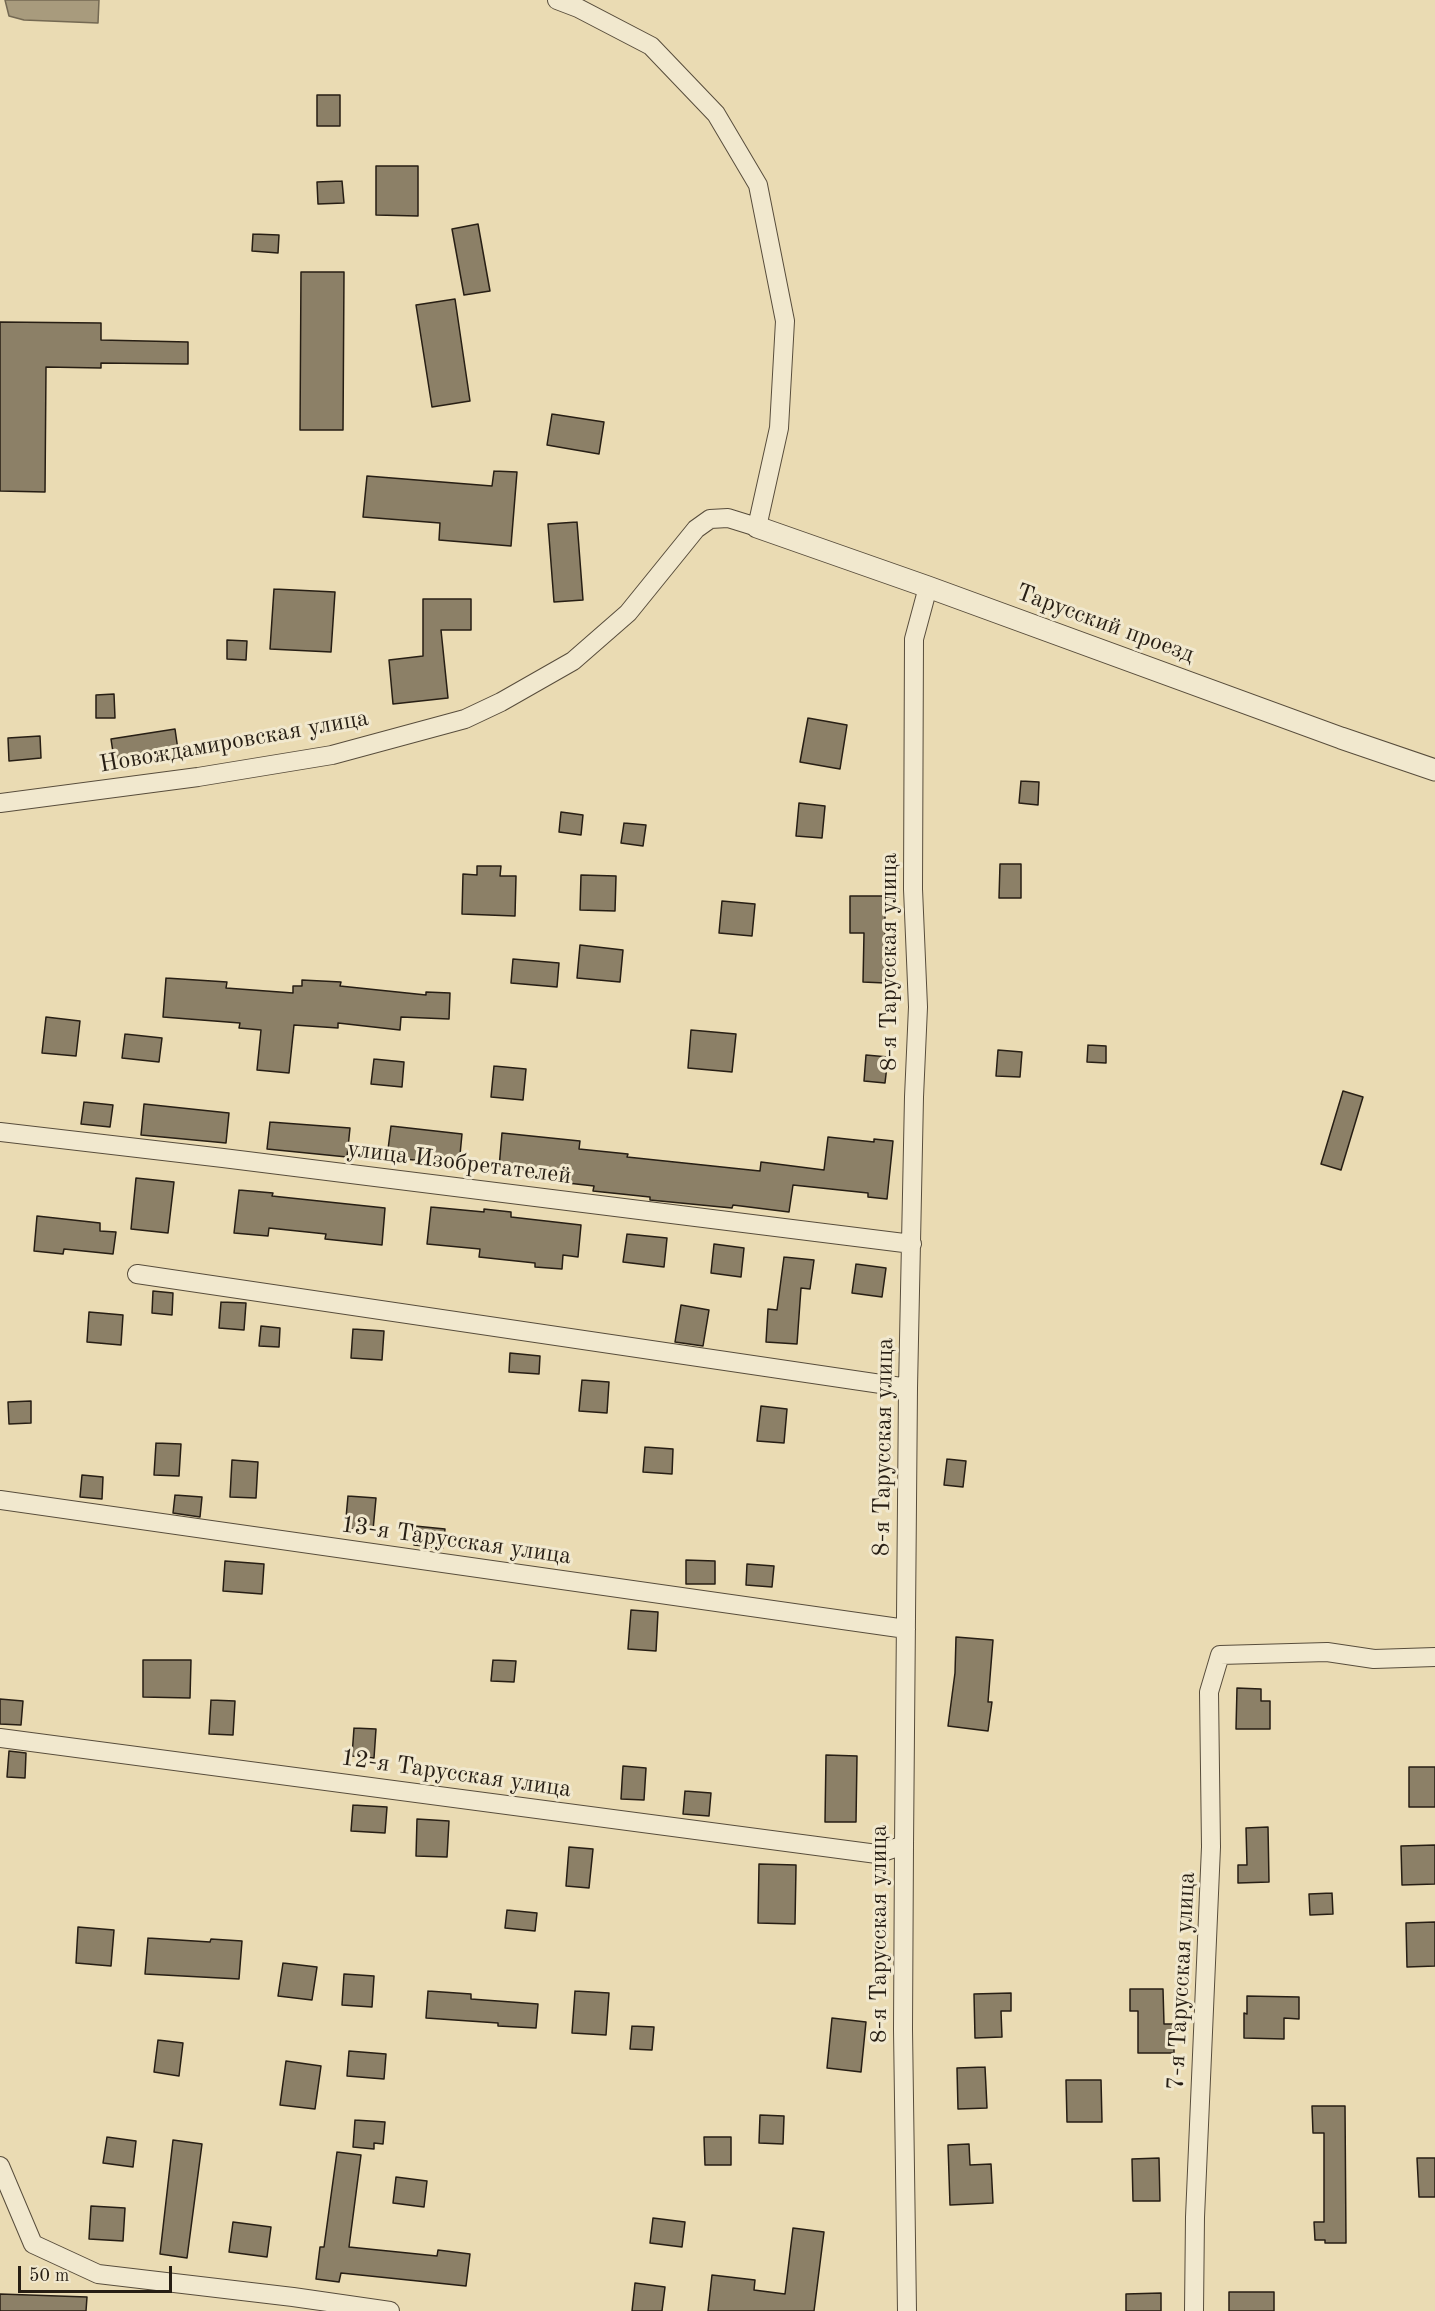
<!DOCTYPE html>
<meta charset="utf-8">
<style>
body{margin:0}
#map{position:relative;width:1435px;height:2311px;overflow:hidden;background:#eadbb3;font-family:"Old Standard TT",serif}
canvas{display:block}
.scale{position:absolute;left:18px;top:2266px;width:154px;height:27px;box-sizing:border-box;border:3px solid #271e14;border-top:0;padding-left:8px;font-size:18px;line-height:21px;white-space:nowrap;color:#271e14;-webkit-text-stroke:4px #f1e8ce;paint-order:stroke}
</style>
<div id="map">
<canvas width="1435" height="2311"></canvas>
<div class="scale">50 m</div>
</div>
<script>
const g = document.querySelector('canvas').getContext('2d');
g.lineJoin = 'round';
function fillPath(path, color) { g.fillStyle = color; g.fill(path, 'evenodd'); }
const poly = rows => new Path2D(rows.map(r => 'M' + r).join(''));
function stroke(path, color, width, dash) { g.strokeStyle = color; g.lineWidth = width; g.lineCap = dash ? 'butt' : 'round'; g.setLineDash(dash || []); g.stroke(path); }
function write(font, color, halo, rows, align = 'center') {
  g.font = font + ' "Old Standard TT",serif'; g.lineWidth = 6; g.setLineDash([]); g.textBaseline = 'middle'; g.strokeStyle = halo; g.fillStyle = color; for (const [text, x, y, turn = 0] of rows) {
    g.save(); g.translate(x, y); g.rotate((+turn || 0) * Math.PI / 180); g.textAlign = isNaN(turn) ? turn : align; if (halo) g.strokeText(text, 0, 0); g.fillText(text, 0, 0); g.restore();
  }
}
const water = poly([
 [5,0,99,0,98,23,24,20,9,16,5,0]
]);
const building = poly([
 [317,95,340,95,340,126,317,126,317,95],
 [376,166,418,166,418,216,376,215,376,166],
 [342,181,344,203,318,204,317,182,342,181],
 [478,224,490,291,464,295,452,229,478,224],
 [253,234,279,235,278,253,252,251,253,234],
 [301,272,344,272,343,430,300,430,301,272],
 [455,299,470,401,432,407,416,305,455,299],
 [0,322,101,323,101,340,188,342,188,364,101,363,101,368,46,367,45,492,0,491,0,322],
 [552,414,604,422,599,454,547,445,552,414],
 [494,471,517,472,511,546,439,540,440,523,363,517,367,476,492,486,494,471],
 [577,522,583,600,554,602,548,524,577,522],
 [274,589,335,592,331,652,270,649,274,589],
 [423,599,471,599,471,630,441,630,448,698,393,704,389,660,423,656,423,599],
 [227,640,247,641,246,660,227,659,227,640],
 [114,694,115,718,96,718,96,695,114,694],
 [808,718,847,725,840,769,800,762,808,718],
 [175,729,178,750,114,759,111,739,175,729],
 [40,736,41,758,9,761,8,738,40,736],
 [1021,781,1039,782,1038,805,1019,803,1021,781],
 [799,803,825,806,822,838,796,836,799,803],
 [561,812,583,815,581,835,559,832,561,812],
 [624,823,646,825,643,846,621,843,624,823],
 [1000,864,1021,864,1021,898,999,898,1000,864],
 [477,866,501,866,500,876,516,876,515,916,462,914,463,874,477,875,477,866],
 [581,875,616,876,615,911,580,910,581,875],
 [850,896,885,896,885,983,863,982,864,933,850,933,850,896],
 [722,901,755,904,752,936,719,933,722,901],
 [580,945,623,950,620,982,577,978,580,945],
 [513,959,559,963,557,987,511,983,513,959],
 [166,978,227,982,226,988,293,993,293,986,302,986,302,980,341,982,340,986,426,995,426,992,450,993,449,1019,401,1017,400,1030,338,1023,338,1028,294,1025,289,1073,257,1070,261,1030,239,1028,240,1023,163,1017,166,978],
 [46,1017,80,1021,76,1056,42,1053,46,1017],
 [691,1030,736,1034,732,1072,688,1068,691,1030],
 [125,1034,162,1038,159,1062,122,1058,125,1034],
 [1088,1045,1106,1046,1106,1063,1087,1062,1088,1045],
 [998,1050,1022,1052,1020,1077,996,1076,998,1050],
 [866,1055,888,1057,885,1083,864,1081,866,1055],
 [374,1059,404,1062,402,1087,371,1084,374,1059],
 [494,1066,526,1069,523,1100,491,1097,494,1066],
 [1343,1091,1363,1097,1341,1170,1321,1164,1343,1091],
 [84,1102,113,1105,110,1127,81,1124,84,1102],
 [144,1104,229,1113,226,1143,141,1135,144,1104],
 [270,1122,350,1128,347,1157,267,1149,270,1122],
 [391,1126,462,1134,459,1165,387,1157,391,1126],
 [502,1133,580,1141,579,1149,628,1154,627,1157,760,1171,761,1162,824,1170,828,1137,874,1142,874,1139,893,1141,887,1199,868,1197,868,1193,793,1185,789,1212,733,1205,732,1208,650,1200,650,1197,593,1191,594,1186,541,1180,542,1173,499,1168,502,1133],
 [136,1178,174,1182,168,1233,131,1229,136,1178],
 [239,1190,273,1193,272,1196,385,1208,382,1245,325,1239,326,1234,269,1228,268,1236,234,1233,239,1190],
 [431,1207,484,1212,484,1209,511,1212,511,1217,581,1225,578,1257,563,1255,562,1269,535,1267,535,1263,479,1257,480,1249,427,1244,431,1207],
 [37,1216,100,1223,100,1231,116,1232,113,1254,64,1249,63,1254,34,1251,37,1216],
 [627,1234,667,1238,664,1267,623,1262,627,1234],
 [714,1244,744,1248,741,1277,711,1273,714,1244],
 [784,1257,814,1260,810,1289,801,1288,797,1344,766,1342,768,1309,777,1310,784,1257],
 [856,1264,886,1268,882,1297,852,1293,856,1264],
 [153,1291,173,1293,172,1315,152,1313,153,1291],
 [221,1302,246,1303,244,1330,219,1328,221,1302],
 [681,1305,709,1310,703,1346,675,1342,681,1305],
 [89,1312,123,1315,121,1345,87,1342,89,1312],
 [261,1326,280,1328,279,1347,259,1346,261,1326],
 [353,1329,384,1331,382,1360,351,1358,353,1329],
 [510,1353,540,1356,539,1374,509,1372,510,1353],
 [582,1380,609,1382,607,1413,579,1411,582,1380],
 [31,1401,31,1423,9,1424,8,1402,31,1401],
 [761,1406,787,1409,784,1443,757,1441,761,1406],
 [156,1443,181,1444,179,1476,154,1475,156,1443],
 [645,1447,673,1449,672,1474,643,1472,645,1447],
 [947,1459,966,1461,963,1487,944,1485,947,1459],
 [232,1460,258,1462,256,1498,230,1497,232,1460],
 [82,1475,103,1477,102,1499,80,1497,82,1475],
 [175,1495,202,1497,200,1517,173,1513,175,1495],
 [348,1496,376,1498,373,1530,345,1529,348,1496],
 [415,1526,445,1529,443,1548,414,1545,415,1526],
 [686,1560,715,1561,715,1584,686,1584,686,1560],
 [225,1561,264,1564,262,1594,223,1591,225,1561],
 [747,1564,774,1566,772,1587,746,1585,747,1564],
 [631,1610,658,1612,656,1651,628,1649,631,1610],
 [956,1637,993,1640,988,1702,992,1702,988,1731,948,1726,955,1673,956,1637],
 [143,1660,191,1660,190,1698,143,1697,143,1660],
 [493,1660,516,1661,514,1682,491,1681,493,1660],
 [1237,1688,1261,1689,1261,1701,1270,1701,1270,1729,1236,1729,1237,1688],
 [0,1699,23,1701,21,1725,0,1724,0,1699],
 [211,1700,235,1701,233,1735,209,1734,211,1700],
 [354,1728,376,1729,374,1758,352,1756,354,1728],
 [9,1751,26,1753,25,1778,7,1777,9,1751],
 [826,1755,857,1756,856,1822,825,1822,826,1755],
 [623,1766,646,1768,644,1800,621,1799,623,1766],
 [1409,1767,1435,1767,1435,1807,1409,1807,1409,1767],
 [685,1791,711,1793,709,1816,683,1814,685,1791],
 [353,1805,387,1807,385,1833,351,1831,353,1805],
 [417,1819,449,1821,447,1857,416,1856,417,1819],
 [1268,1827,1269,1882,1238,1883,1238,1865,1247,1865,1246,1828,1268,1827],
 [1435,1845,1435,1884,1402,1885,1401,1846,1435,1845],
 [569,1847,593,1849,589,1888,566,1886,569,1847],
 [759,1864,796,1865,795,1924,758,1923,759,1864],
 [1332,1893,1333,1914,1310,1915,1309,1894,1332,1893],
 [507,1910,537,1913,535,1931,505,1928,507,1910],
 [1435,1922,1435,1966,1407,1967,1406,1923,1435,1922],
 [78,1927,114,1930,111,1966,76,1963,78,1927],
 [148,1938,210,1942,211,1939,242,1941,239,1979,145,1974,148,1938],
 [283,1963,317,1967,312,2000,278,1996,283,1963],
 [344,1974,374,1976,372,2007,342,2005,344,1974],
 [1130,1989,1163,1989,1164,2024,1174,2024,1174,2053,1138,2053,1138,2011,1130,2011,1130,1989],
 [428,1991,471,1994,471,1999,538,2004,536,2028,498,2026,498,2023,426,2018,428,1991],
 [575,1991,609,1993,606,2035,572,2033,575,1991],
 [1011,1993,1011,2011,1001,2011,1002,2037,975,2038,974,1994,1011,1993],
 [1247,1996,1299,1997,1299,2019,1284,2018,1284,2039,1244,2038,1244,2013,1247,2014,1247,1996],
 [832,2018,866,2022,861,2072,827,2068,832,2018],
 [632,2026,654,2027,652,2050,630,2049,632,2026],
 [158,2040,183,2043,179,2076,154,2072,158,2040],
 [349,2051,386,2054,384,2079,347,2076,349,2051],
 [286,2061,321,2066,315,2109,280,2105,286,2061],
 [985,2067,987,2108,958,2109,957,2068,985,2067],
 [1066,2080,1101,2080,1102,2122,1067,2122,1066,2080],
 [1312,2106,1345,2106,1346,2243,1325,2243,1325,2240,1315,2240,1314,2222,1324,2222,1324,2133,1313,2133,1312,2106],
 [760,2115,784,2116,783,2144,759,2143,760,2115],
 [355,2120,385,2122,383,2144,374,2143,374,2149,353,2147,355,2120],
 [107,2137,136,2141,133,2167,103,2163,107,2137],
 [704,2137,731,2137,731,2165,705,2165,704,2137],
 [173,2140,202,2144,187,2258,160,2254,173,2140],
 [969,2144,970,2165,991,2164,993,2203,950,2205,948,2145,969,2144],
 [337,2152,361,2155,349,2247,437,2256,438,2250,470,2254,466,2286,341,2273,339,2282,316,2279,320,2247,324,2247,337,2152],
 [1159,2158,1160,2201,1133,2201,1132,2159,1159,2158],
 [1417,2158,1435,2158,1435,2197,1419,2197,1417,2158],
 [396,2177,427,2181,424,2207,393,2203,396,2177],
 [91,2206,125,2208,123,2241,89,2239,91,2206],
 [653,2218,685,2222,682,2247,650,2243,653,2218],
 [233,2222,271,2227,267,2257,229,2252,233,2222],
 [793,2228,824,2232,814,2311,708,2311,712,2275,755,2280,754,2290,785,2294,793,2228],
 [635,2283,665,2287,662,2311,632,2311,635,2283],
 [1229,2292,1274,2292,1274,2311,1229,2311,1229,2292],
 [1161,2293,1161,2311,1126,2311,1126,2294,1161,2293],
 [0,2294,87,2297,86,2311,0,2311,0,2294]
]);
const minor = poly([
 [0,803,198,777,332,755,465,719,501,702,573,661,628,613,696,529,710,519,728,518,757,527,779,428,785,321,758,185,716,114,651,46,578,8,557,0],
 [0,1132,223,1158,912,1244],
 [137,1274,908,1388],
 [0,1500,906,1629],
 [0,1738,877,1854,904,1845],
 [0,2166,33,2244,98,2274,293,2297,390,2311],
 [907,2311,903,2029,904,1845,908,1388,914,1097,918,1007,913,889,914,639,928,587],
 [1194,2311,1195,2217,1211,1847,1209,1692,1220,1655,1327,1652,1374,1659,1435,1657]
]);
const tertiary = poly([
 [757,527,928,587,1341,738,1435,770]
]);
const streetNames = [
 ["Тарусский проезд",1105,624,20],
 ["Новождамировская улица",234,742,-10],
 ["8-я Тарусская улица",890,962,-90],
 ["улица Изобретателей",459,1163,7],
 ["8-я Тарусская улица",884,1447,-89],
 ["13-я Тарусская улица",456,1541,8],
 ["12-я Тарусская улица",456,1774,8],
 ["8-я Тарусская улица",880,1934,-90],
 ["7-я Тарусская улица",1182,1981,-87]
];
fillPath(water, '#a89b7d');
stroke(water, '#746953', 1.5);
fillPath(building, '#8c8067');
stroke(building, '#271e14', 1.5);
stroke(minor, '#584d3c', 20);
stroke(tertiary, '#584d3c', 23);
stroke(minor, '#f1e8ce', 18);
stroke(tertiary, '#f1e8ce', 21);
write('24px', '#271e14', '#f1e8ce', streetNames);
</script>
